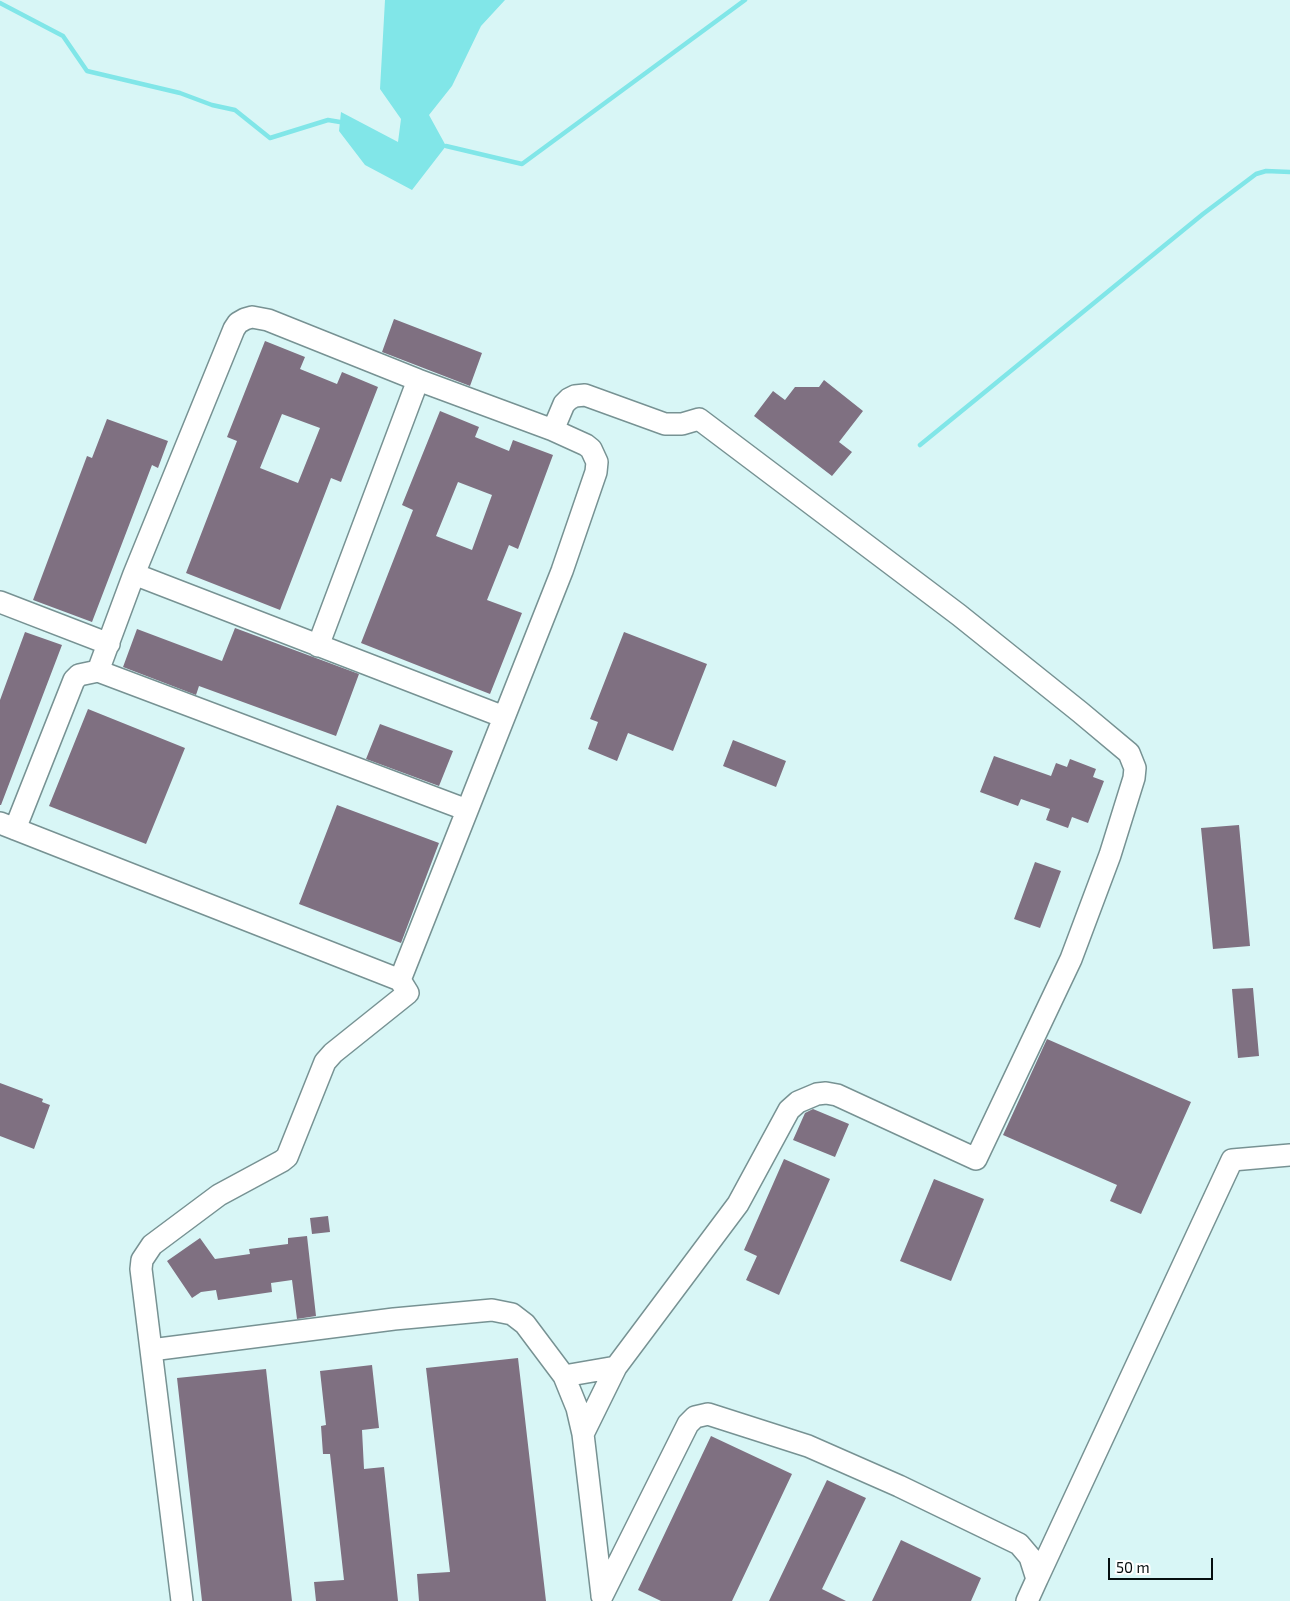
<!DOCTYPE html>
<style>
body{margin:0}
#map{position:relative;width:1290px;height:1601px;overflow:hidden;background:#d8f6f6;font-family:"Exo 2",sans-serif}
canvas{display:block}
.scale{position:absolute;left:1108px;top:1558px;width:105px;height:22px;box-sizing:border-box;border:2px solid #050e0f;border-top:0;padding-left:6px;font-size:15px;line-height:18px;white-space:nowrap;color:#050e0f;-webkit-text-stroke:4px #fff;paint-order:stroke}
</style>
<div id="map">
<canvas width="1290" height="1601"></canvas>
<div class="scale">50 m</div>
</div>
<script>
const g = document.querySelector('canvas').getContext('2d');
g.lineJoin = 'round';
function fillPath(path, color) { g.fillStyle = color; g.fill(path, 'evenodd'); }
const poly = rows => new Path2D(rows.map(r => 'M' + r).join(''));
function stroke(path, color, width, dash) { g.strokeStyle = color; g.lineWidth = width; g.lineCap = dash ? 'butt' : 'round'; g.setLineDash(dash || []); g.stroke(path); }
const water = poly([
 [385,0,505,0,481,26,452,86,429,115,446,146,412,190,365,165,339,131,341,112,398,142,401,119,380,89]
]);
const stream = poly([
 [0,3,63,36,87,71,180,93,212,105,235,110,270,138,328,120,340,122],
 [446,146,522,164,745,0],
 [920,445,1203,214,1256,174,1266,171,1290,172]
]);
const building = poly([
 [394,319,482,353,470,386,382,352],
 [265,341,305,357,300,369,337,384,342,372,378,387,341,482,331,478,280,610,186,573,237,441,227,437],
 [282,414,320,428,298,483,260,468],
 [824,380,863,411,839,442,852,452,832,476,754,416,773,391,785,400,795,387,819,387],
 [440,411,479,427,475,437,509,451,513,440,553,455,518,549,509,545,487,600,522,613,490,694,361,643,413,510,402,505],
 [458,482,492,495,472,550,436,536],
 [107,419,168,441,158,468,152,465,92,622,33,600,87,456,92,458],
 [235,628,359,674,336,736,199,686,196,695,123,667,137,629,222,661],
 [25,632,62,645,1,805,0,805,0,700],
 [624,632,707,664,673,751,628,733,617,761,588,749,598,722,590,719],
 [88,709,185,748,146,844,49,806],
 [380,724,453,751,439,786,366,759],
 [733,740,786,761,776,787,723,766],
 [994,756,1051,776,1056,763,1067,767,1070,759,1096,769,1093,777,1104,781,1088,823,1072,817,1068,828,1046,820,1050,809,1021,799,1018,806,980,792],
 [337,805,439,843,401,943,299,904],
 [1239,825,1250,946,1213,949,1201,828],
 [1035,862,1061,871,1040,928,1014,919],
 [1253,988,1259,1056,1238,1058,1232,989],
 [1047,1039,1191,1102,1141,1214,1110,1201,1117,1185,1003,1135],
 [0,1083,43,1099,42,1102,50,1105,34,1149,0,1136],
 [813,1109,849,1124,835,1157,793,1140,805,1113],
 [784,1159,830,1179,779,1295,746,1280,757,1256,744,1250],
 [934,1179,984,1199,951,1281,900,1261],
 [328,1216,330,1232,312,1234,310,1218],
 [307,1236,316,1316,297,1319,292,1280,271,1283,272,1292,218,1300,216,1290,201,1292,192,1298,167,1261,200,1238,215,1259,250,1254,249,1249,288,1244,288,1238],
 [518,1358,546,1601,419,1601,417,1574,450,1572,426,1368],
 [372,1365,379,1428,362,1430,364,1469,384,1467,398,1601,316,1601,314,1582,344,1580,330,1454,323,1454,321,1426,326,1425,320,1371],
 [266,1369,292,1601,202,1601,177,1378],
 [711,1436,792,1474,732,1601,661,1601,638,1590],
 [827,1480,866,1498,822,1589,846,1601,769,1601],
 [901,1540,981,1578,971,1601,872,1601]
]);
const minor = poly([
 [134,574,504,717],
 [0,602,109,644],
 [318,646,418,380],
 [467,810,98,671,134,574,234,329,238,323,245,319,252,317,268,320,418,380,553,430,564,404,569,399,575,396,585,395,665,424,682,424,699,419,959,615,1080,712,1129,753,1135,768,1134,778,1110,855,1071,959,976,1159,837,1095,826,1093,817,1094,798,1102,789,1110,738,1204,616,1367,583,1434],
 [0,823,400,980],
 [15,829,74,680,79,675,98,671],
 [151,1350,394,1319,492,1310,512,1314,525,1324,564,1376,577,1408,583,1434,602,1595],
 [564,1376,616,1367],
 [1037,1579,1232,1160,1290,1155],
 [602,1596,688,1424,695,1417,708,1414,808,1446,899,1486,1019,1544,1030,1557,1037,1579,1027,1601],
 [182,1601,141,1269,142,1260,152,1245,219,1195,282,1161,287,1157,325,1062,333,1053,408,993,400,980,562,571,596,472,597,462,591,449,586,445,553,430]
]);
fillPath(water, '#81e6e8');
stroke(stream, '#81e6e8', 4.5);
fillPath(building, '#7f7081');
stroke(minor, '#779293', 24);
stroke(minor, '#fff', 21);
</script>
